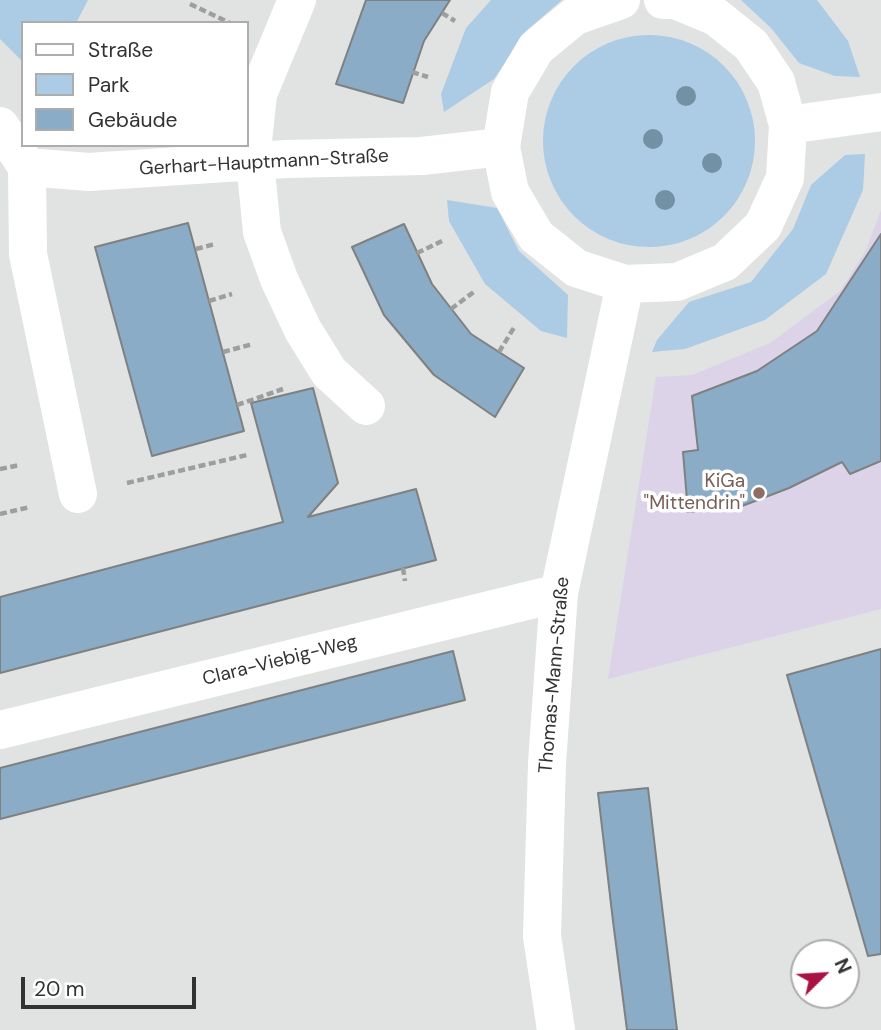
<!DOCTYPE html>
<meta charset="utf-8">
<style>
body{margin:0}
#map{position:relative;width:881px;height:1030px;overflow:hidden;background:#e1e2e2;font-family:"DM Sans",sans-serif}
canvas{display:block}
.legend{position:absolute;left:21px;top:21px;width:228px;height:126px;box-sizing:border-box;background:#fff;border:2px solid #adadad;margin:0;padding:9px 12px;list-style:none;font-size:21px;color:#313232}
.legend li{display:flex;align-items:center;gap:14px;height:35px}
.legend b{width:35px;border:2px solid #adadad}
.north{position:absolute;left:790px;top:939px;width:70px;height:70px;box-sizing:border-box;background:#fff;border:2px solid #adadad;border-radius:50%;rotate:66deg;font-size:19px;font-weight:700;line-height:28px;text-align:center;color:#313232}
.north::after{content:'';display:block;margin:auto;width:24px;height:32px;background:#a91341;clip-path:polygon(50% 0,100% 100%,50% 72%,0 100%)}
.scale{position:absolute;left:21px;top:977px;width:175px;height:32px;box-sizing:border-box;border:4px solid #313232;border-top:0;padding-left:9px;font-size:21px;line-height:24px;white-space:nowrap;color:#313232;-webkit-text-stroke:5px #fff;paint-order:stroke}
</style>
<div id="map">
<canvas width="881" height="1030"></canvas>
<ul class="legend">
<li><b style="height:9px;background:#fff"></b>Straße</li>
<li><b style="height:19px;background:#accbe5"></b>Park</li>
<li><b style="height:19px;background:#8aacc7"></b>Gebäude</li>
</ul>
<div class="north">N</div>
<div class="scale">20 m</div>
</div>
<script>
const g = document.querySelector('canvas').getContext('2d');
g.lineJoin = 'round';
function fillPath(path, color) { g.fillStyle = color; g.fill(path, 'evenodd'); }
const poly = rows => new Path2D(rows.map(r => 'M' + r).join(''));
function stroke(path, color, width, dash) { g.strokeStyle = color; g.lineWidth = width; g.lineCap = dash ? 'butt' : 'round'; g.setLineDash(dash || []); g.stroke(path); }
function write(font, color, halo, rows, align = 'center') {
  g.font = font + ' "DM Sans",sans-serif'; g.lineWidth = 7; g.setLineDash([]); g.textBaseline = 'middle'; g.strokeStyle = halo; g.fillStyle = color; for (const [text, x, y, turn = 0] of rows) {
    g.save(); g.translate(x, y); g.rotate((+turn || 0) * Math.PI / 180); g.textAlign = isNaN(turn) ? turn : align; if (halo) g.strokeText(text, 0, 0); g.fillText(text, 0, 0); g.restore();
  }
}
const education = poly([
 [881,210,881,609,608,679,656,377,692,375,770,343,840,291,866,250]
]);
const green = poly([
 [0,0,88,0,76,23,23,23,23,62,0,39],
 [491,0,562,0,526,31,494,79,444,112,441,94,466,28],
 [741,0,817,0,848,41,860,77,835,76,799,63,771,28],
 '543 141a106 106 0 1 1 212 0a106 106 0 1 1-212 0Z',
 [865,154,863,190,826,274,765,320,685,349,652,352,657,340,689,302,751,282,793,229,811,185,845,155],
 [447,200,497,208,519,251,568,295,567,338,541,331,485,284,449,221]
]);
const building = poly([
 [366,0,450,0,424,41,403,103,336,84,366,0],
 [188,223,244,431,152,456,95,247,188,223],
 [404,224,432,284,471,334,524,368,495,417,434,375,384,315,352,247,404,224],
 [881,234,881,461,850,474,842,462,789,488,742,506,688,512,683,452,698,450,692,396,757,371,817,331,881,234],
 [313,388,338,483,308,517,416,489,436,560,0,673,0,597,283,522,251,403,313,388],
 [881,649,881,954,868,956,787,675,881,649],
 [453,651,465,700,0,819,0,768,453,651],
 [648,788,660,890,677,1030,627,1030,613,921,598,793,648,788]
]);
const path = poly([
 [190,4,230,23],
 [442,13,455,21],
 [412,72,428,77],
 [196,249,215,244],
 [417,253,442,241],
 [209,301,232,294],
 [451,309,475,291],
 [223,352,253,344],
 [499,352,515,326],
 [237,405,283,389],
 [0,469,20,465],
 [127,483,247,455],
 [0,514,30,507],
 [403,568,405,581]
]);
const street = poly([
 [297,0,258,94,253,141,262,232,279,279,303,330,329,372,366,406],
 [621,0,575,16,536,48,510,92,501,147,510,192,536,236,576,268,625,284,677,282,725,262,763,226,785,178,788,125,776,82,751,45,716,17,675,0,663,0],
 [788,125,881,112],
 [0,126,27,167,89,172,286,159,422,156,501,147],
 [27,167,28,254,78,494],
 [0,730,559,593],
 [556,1030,542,936,547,763,559,593,625,284]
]);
const trees = [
 [686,96],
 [653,139],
 [712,163],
 [665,200]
];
const markers = [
 [759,493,7,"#8d6e63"]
];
const streetNames = [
 ["Gerhart-Hauptmann-Straße",264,163,-3],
 ["Clara-Viebig-Weg",280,661,-14],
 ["Thomas-Mann-Straße",555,675,-85]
];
const educationNames = [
 ["KiGa",745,482],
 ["\"Mittendrin\"",745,504]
];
fillPath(education, '#dcd3e8');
fillPath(green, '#accbe5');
fillPath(building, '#8aacc7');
stroke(building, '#7f8080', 2);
stroke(path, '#9d9e9e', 4.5, [7, 3.5]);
stroke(street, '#fff', 38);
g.fillStyle = '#7291a5';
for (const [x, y] of trees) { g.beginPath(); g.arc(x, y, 10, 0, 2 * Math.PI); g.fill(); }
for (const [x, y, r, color] of markers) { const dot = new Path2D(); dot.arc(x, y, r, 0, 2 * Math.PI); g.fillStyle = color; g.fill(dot); stroke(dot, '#fff', 2.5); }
write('19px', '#313232', '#fff', streetNames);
write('19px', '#785e54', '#fff', educationNames, 'right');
</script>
